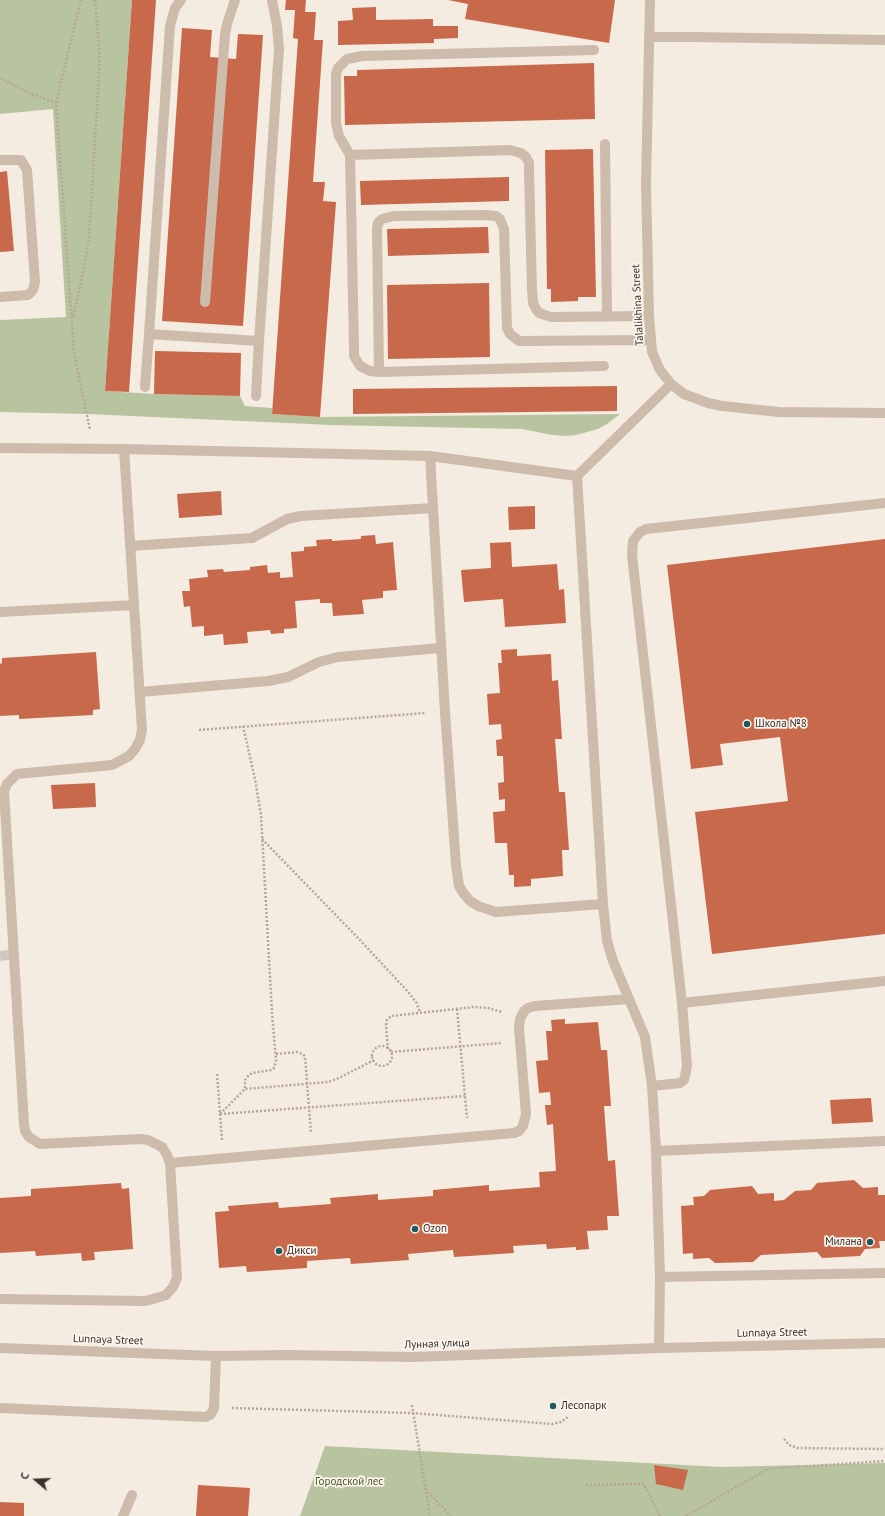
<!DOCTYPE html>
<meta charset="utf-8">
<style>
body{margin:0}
#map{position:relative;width:885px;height:1516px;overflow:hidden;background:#f4ebe1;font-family:"PT Sans",sans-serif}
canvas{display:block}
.north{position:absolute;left:16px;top:1460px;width:40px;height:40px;-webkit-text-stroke:3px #fbf5ee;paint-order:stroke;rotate:289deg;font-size:11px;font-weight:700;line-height:16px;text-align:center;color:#3b302b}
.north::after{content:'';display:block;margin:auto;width:14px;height:18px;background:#3b302b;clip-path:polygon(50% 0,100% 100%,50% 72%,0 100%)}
</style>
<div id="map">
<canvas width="885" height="1516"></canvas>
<div class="north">С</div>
</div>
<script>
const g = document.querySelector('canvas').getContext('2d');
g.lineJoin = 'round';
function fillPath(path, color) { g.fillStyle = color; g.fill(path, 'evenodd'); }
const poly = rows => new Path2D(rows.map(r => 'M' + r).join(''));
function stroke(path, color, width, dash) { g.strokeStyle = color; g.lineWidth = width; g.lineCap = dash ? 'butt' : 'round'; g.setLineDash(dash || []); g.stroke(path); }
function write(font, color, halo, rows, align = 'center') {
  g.font = font + ' "PT Sans",sans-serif'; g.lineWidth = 3.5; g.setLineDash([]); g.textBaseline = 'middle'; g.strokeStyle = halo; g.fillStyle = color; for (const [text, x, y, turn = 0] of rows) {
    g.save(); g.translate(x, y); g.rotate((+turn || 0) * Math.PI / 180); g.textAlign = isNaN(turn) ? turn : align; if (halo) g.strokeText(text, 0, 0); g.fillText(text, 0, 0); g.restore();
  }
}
const green = poly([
 [0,0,132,0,105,391,154,394,240,396,245,406,272,408,272,414,320,417,620,414,607,424,598,429,576,435,566,436,552,435,522,429,331,425,87,414,0,412,0,320,66,317,53,109,0,114],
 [325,1446,722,1467,885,1463,885,1516,300,1516]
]);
const building = poly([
 [132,0,156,0,129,392,105,391],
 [286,0,306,0,305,12,316,12,314,40,323,40,313,182,325,182,323,201,336,202,320,417,272,414,298,39,293,38,295,10,285,10],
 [448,0,615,0,609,43,465,19,468,4],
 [376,7,376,20,433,19,433,26,458,26,458,38,434,39,434,43,338,45,338,21,353,20,352,8],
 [182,28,212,30,210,57,236,59,238,34,263,35,243,326,162,321],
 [594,63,595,119,345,125,344,76,357,76,357,70],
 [593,149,596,297,578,297,578,301,551,302,551,289,547,289,545,150],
 [7,171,14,251,0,252,0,172],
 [509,177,509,201,361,205,360,181],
 [488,227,489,253,388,256,387,229],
 [489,283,490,357,388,359,387,285],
 [155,351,241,353,240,396,154,394],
 [617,386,617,411,353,414,353,389],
 [221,491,222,515,179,518,177,494],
 [535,506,535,529,509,530,508,507],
 [375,535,376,544,393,542,397,590,383,591,383,598,362,600,364,614,333,616,332,603,320,603,320,599,295,601,297,628,284,629,284,633,271,634,270,630,247,632,248,643,224,645,223,634,204,636,204,626,192,627,190,606,184,607,182,591,190,591,189,579,208,577,207,570,223,569,224,572,250,570,250,567,267,565,268,573,280,572,280,578,293,577,291,552,304,551,304,547,317,546,316,540,332,539,332,541,361,539,361,536],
 [885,539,885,934,712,954,695,812,788,801,780,737,720,744,723,765,691,769,667,565],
 [511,542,512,567,557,564,559,590,564,589,566,623,505,627,503,599,464,602,461,570,491,568,490,543],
 [517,649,517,656,551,654,552,681,558,680,562,739,555,739,559,792,565,792,569,850,562,850,563,876,531,879,531,886,514,887,514,875,509,875,507,843,495,843,493,812,505,811,505,799,499,800,498,783,504,782,503,756,497,756,496,740,502,739,501,724,489,725,487,694,500,693,498,663,502,663,501,650],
 [96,652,100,709,93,710,93,715,19,719,19,715,0,716,0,664,2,663,2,658],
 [95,783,96,807,53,809,51,785],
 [565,1019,565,1024,598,1022,601,1050,607,1050,611,1106,604,1106,608,1161,615,1160,619,1216,607,1216,608,1230,587,1231,589,1249,576,1250,576,1247,547,1249,546,1244,513,1246,514,1253,454,1257,453,1250,408,1254,409,1260,351,1264,350,1258,307,1261,307,1268,247,1272,246,1266,219,1268,215,1212,229,1211,228,1206,278,1202,279,1208,331,1204,330,1198,378,1194,378,1200,433,1196,433,1190,489,1185,489,1191,540,1187,539,1172,556,1171,553,1124,547,1125,545,1105,551,1105,550,1092,539,1093,536,1061,548,1060,546,1031,552,1031,551,1020],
 [871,1098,873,1122,832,1124,830,1100],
 [854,1180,863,1188,878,1187,878,1195,885,1195,885,1241,879,1241,880,1248,865,1249,860,1256,822,1258,817,1252,761,1255,753,1262,715,1263,709,1258,693,1259,693,1253,683,1254,681,1206,694,1205,693,1197,704,1196,710,1190,752,1186,758,1194,774,1193,774,1201,784,1200,795,1191,811,1190,817,1183],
 [121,1183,122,1189,129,1188,133,1249,94,1252,95,1260,82,1261,81,1253,36,1256,35,1251,0,1253,0,1198,31,1196,31,1189],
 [654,1465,688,1470,683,1490,656,1484],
 [198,1485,250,1488,248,1516,196,1516],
 [0,1502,24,1503,24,1516,0,1516]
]);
const minorTunnel = poly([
 [0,956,14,954]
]);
const path = poly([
 [81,0,56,103,74,353,90,430],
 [0,78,29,93,56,103],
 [73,316,83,273,89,239,99,73,99,45,95,0],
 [243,726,255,779,261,815,272,1013,276,1061,274,1068,272,1070,252,1073,249,1075,245,1080,245,1089],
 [199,730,426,713],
 [262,839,360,940,409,993,416,1002,420,1012],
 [457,1009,467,1118],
 '372 1056a10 10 0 1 1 20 0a10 10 0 1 1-20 0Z',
 [388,1049,386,1025,387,1020,391,1016,474,1007,488,1008,502,1012],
 [391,1052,502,1043],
 [276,1054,297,1052,303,1054,305,1057,311,1133],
 [217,1074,222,1140],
 [220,1114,465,1096],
 [220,1114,245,1089,328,1082,339,1078,374,1060],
 [412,1405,430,1516],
 [232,1408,412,1413,552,1424,561,1422,568,1417],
 [784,1439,789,1445,798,1448,885,1449],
 [586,1485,644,1484,660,1516],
 [425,1489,451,1516],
 [686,1516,768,1469,885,1461]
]);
const minor = poly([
 [181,0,175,8,170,26,149,334,259,341,279,49,277,26,272,0],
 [650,0,646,184,649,316,652,352,660,370,671,384,684,394,708,403,722,406,779,412,885,413],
 [649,37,692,37,885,40],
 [605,144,607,317],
 [350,155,339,136,336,123,336,74,338,68,347,59,362,56,594,50],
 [0,160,21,160,27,170,35,282,33,290,28,295,0,297],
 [205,302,225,34,227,24,235,0],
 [604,366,379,372,370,371,360,366,354,356,354,348,350,155,510,150,521,153,526,157,529,163,529,170,532,289,533,303,536,309,539,313,551,317,649,316],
 [379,372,377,229,378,223,382,219,394,216,486,215,496,216,500,219,504,229,507,328,510,334,519,341,650,340],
 [145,387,149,334],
 [256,396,259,341],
 [0,448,124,449,430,456,577,476],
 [124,449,134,605],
 [430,456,445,712,456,865,459,886,464,894,470,901,478,906,496,912,603,904],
 [885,503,646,529,640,532,633,541,632,555,682,1003,885,981],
 [130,546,252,538,287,519,301,516,433,508],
 [0,612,134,605,142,730,140,740,135,749,129,756,112,765,17,774,7,784,4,791,24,1124,25,1131,29,1137,40,1144,140,1139,148,1140,162,1147,167,1155,170,1163,177,1278,173,1287,166,1295,153,1299,145,1301,0,1299],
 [140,692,268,681,288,677,319,662,338,657,440,648],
 [652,1086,680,1083,684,1080,685,1076,687,1066,682,1003],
 [656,1151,885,1141],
 [170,1163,514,1133,519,1131,523,1126,526,1114,519,1028,520,1019,524,1011,528,1008,535,1006,629,999],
 [660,1277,885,1273],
 [0,1348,216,1356,286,1355,413,1357,659,1348,885,1343],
 [659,1348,660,1277,656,1151,652,1086,645,1037,613,961,607,941,603,904,577,476,671,384],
 [0,1408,206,1417,211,1414,214,1408,216,1356],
 [123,1516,132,1495]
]);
const markers = [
 [747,724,4,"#1f5a5e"],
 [415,1229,4,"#1f5a5e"],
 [870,1242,4,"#1f5a5e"],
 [279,1251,4,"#1f5a5e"],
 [553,1406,4,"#1f5a5e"]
];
const streetNames = [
 ["Talalikhina Street",638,305,-93],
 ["Lunnaya Street",772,1333,-1],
 ["Lunnaya Street",108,1340,2],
 ["Лунная улица",437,1344,-2]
];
const poiNames = [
 ["Школа №8",755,724],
 ["Ozon",423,1229],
 ["Милана",862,1242,"right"],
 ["Дикси",287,1251],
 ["Лесопарк",561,1406]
];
const parkNames = [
 ["Городской лес",349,1482]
];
fillPath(green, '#b8c4a0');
fillPath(building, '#c8694b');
stroke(minorTunnel, '#cfc6bd', 10, [10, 5]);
stroke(path, '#b9a596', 2.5, [2, 2]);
stroke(minor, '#cdbbac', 10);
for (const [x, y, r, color] of markers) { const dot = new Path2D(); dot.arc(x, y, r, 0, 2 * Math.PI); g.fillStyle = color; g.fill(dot); stroke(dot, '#fbf5ee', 1.5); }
write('11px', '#3b302b', '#fbf5ee', streetNames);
write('11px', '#3b302b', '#fbf5ee', poiNames, 'left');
write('11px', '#4a5a2e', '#fbf5ee', parkNames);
</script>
